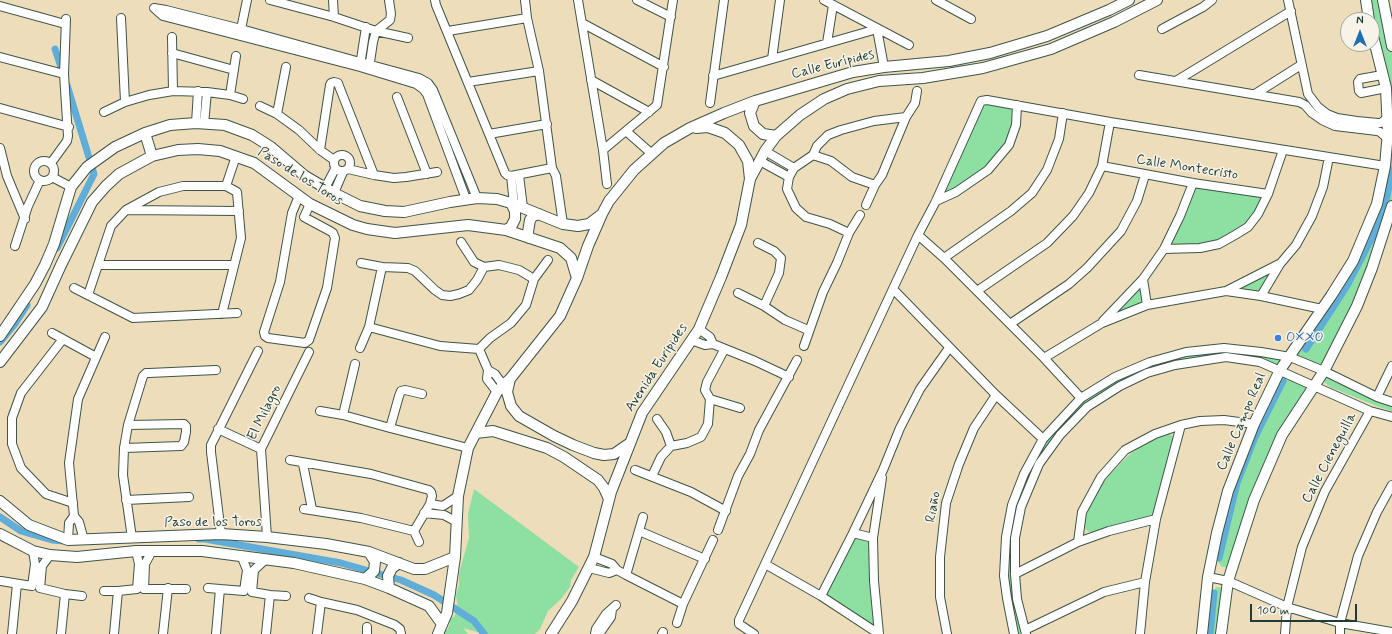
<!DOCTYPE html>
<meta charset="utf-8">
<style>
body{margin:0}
#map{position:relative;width:1392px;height:634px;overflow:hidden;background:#edb;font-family:Mynerve,sans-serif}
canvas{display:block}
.north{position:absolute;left:1340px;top:12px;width:40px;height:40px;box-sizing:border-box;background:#f7f3e8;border:1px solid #a1aaa0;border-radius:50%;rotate:0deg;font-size:11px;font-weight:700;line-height:16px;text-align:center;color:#1f3d34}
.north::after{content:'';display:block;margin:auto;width:14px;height:18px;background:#1f6fb2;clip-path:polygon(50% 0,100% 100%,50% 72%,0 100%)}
.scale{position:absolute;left:1250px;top:604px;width:107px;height:18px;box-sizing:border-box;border:2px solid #1f3d34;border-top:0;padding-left:5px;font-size:12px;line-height:14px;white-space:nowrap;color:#1f3d34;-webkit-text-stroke:3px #f7f3e8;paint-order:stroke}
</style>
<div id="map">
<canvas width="1392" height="634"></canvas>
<div class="north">N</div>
<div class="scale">100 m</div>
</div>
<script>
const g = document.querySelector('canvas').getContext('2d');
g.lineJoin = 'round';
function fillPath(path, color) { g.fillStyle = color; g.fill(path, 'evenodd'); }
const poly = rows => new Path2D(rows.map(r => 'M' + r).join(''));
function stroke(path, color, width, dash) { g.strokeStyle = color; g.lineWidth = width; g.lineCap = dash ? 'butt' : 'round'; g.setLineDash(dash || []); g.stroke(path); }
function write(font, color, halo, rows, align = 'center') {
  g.font = font + ' Mynerve,sans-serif'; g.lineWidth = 3; g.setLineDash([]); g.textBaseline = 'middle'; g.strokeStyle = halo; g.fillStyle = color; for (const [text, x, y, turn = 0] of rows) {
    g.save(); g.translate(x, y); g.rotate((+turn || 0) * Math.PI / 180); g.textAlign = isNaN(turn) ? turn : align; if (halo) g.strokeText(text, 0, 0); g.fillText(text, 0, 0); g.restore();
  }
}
const green = poly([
 [1366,0,1383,0,1392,46,1392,206,1372,268,1324,371,1290,357,1280,370,1226,357,1147,373,1087,407,1039,464,1021,507,1015,574,1026,634,1014,634,1004,576,1012,505,1043,439,1081,398,1150,362,1224,348,1290,357,1331,296,1377,204,1388,132,1372,32,1372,20],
 [981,101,1017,105,1009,145,988,170,936,201],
 [1193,183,1268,194,1258,214,1219,244,1164,249],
 [1280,264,1261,296,1226,291],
 [1143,279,1147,305,1102,323],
 [1285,376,1307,386,1283,424,1263,471,1228,567,1222,567,1218,562,1218,555,1237,483,1279,381],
 [1329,376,1392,405,1392,411,1379,407,1330,387,1325,383,1324,381,1326,378],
 [1164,434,1170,434,1175,438,1154,517,1101,531,1089,532,1084,528,1084,521,1091,503,1102,484,1111,473,1130,454,1148,442],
 [474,489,579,567,571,580,570,587,561,599,548,611,540,629,535,634,484,634,463,628,468,634,441,634,443,631,447,630,450,624,448,618,449,615,453,618,458,610,456,595,459,585,459,573,469,538,468,514],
 [853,533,873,538,879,634,821,596],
 [1217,587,1219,587,1224,590,1219,634,1208,634,1212,592]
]);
const canal = poly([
 [55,49,63,73],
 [57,248,94,174,67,85],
 [0,342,14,325,27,305],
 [1306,349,1348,284,1375,232,1386,201,1392,170],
 [0,517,21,531,52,540,64,541],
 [199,539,205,539,341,563,401,580,434,595,474,621,484,634],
 [1219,558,1237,483,1255,437,1283,381],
 [1210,634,1214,593]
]);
const minor = poly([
 [270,0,334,17,376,31,408,38],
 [333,0,334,17],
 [435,0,436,5,505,173,507,175,511,176,552,168],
 [525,0,527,18,539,71,552,168,556,176,563,224],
 [578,0,603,150,607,184],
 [637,0,671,17],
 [824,0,909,45],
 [936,0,971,19],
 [1288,0,1308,94,1318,107,1327,114,1337,118,1357,121,1378,123,1381,123,1387,118],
 [0,6,65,24],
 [121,18,125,102],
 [582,23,664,67],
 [877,29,884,67],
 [1162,29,1203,7,1212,0],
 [448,31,527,18],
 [240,34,247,0],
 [172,37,173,91],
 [827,43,833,5],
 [172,53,234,70],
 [0,57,64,74],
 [772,59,780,0],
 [360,66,366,27],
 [369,69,373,42,376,31,390,20,391,14,389,0],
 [1139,75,1299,102,1305,105,1312,113,1322,120,1335,126,1377,131,1380,132,1387,138],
 [1382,75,1360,79,1358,82,1359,91,1361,93,1386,88],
 [713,76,877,29],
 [591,80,649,112],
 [1176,81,1291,11],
 [468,82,539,71],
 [1255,94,1301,65],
 [230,95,236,56],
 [397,97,427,174],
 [710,103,724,0],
 [260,106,277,114,299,130,320,150,334,160],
 [0,108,69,127],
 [104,112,125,102,149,95,173,91,207,92,230,95,243,99],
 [277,114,286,67],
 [196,123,198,91],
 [204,124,207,92],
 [626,131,652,154],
 [489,134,547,124],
 [0,148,7,176,25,219],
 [320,150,330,85,331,83,334,82,338,83,339,86,374,175],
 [603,150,657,105,673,0],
 [765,151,794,168],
 '334 163a8 8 0 1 1 16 0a8 8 0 1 1-16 0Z',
 [813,155,831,161,852,177,875,185],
 [760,161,789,177],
 '34 171a10 10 0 1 1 20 0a10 10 0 1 1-20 0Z',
 [51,163,67,141,68,136,64,74,66,19],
 [1102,166,1193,183,1268,194],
 [348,169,374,175,394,178,406,177,437,172],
 [519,175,523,208],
 [511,176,514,204],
 [52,177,71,187],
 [226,186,236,156],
 [325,188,335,169],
 [334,193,343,172],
 [299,196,292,213,280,282,264,332,265,336,268,338,305,343,309,340,327,288,335,238,333,233,330,231,304,217,310,204],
 [466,199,427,94,423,89,416,84,360,67,163,16,154,8,166,10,241,29,360,62,419,78,428,83,433,90,477,198],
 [936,201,956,192,988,170,1009,145,1016,125,1017,105],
 [866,205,875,185,882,175,906,117,915,103,917,91],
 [127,210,239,211],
 [849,233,830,224,806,217,796,208,787,189,789,177,794,168,813,155,817,146,828,135,841,130,874,121,906,117],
 [918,235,944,258,1044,358,1081,398],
 [461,242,474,262,484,267,499,265,519,270,534,279],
 [758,243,774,251,781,258,779,273,764,306],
 [15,246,28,206,40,180],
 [1164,249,1200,248,1219,244,1235,235,1248,227,1258,214,1268,194,1283,150],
 [944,258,1011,211,1032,193,1047,170,1059,139,1063,113],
 [361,263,382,267,408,268,415,271,435,290,442,295,450,296,459,294,469,290,477,280,484,267],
 [98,265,234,265],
 [1143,279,1147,305],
 [74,288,133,318,237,313],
 [893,289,996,395,1043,439],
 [977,291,1047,243,1073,216,1089,193,1102,166,1110,122],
 [1226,291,1279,264],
 [738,293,764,306,785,320,808,330],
 [88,295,111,226,126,210,159,192,183,186,226,186,237,192,241,238,222,314],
 [1261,296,1280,264,1296,245,1312,216,1323,187,1329,157],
 [1103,321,1143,279,1164,249,1180,216,1193,183],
 [1010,324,1069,284,1087,268,1121,231,1137,201,1145,175],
 [369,327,440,346,479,349],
 [699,329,710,337,713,344],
 [52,333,96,357],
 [63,339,21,393,12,418,12,444,21,468,46,494,73,503],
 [691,340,705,345,713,344,755,361,789,377],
 [804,346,823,292,837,263,849,233,860,215],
 [360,348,369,327,382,267],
 [479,349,490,338,511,323,526,305,534,279,548,260],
 [479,349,488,370,487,379,497,392],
 [1044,358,1102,323,1147,305,1226,291,1261,296,1322,309],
 [488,370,495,374,503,385],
 [1377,397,1392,366],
 [710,399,740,408],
 [320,411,343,415,390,428,468,448],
 [343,415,355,364],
 [657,419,666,432,671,446],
 [390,428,399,396,401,391,405,390,422,394],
 [218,429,261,449],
 [124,448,181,446,184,442,186,432,186,426,184,424,128,425],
 [290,460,371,474,429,490,431,492,432,496,430,504,414,531,419,542],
 [303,464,312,509],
 [635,470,691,492,726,511],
 [652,476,661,457,671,446,687,443,701,437,708,424,710,399,705,390,707,382,724,350],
 [126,500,189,497],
 [430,504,443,506,458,496],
 [304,509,361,518,414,531],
 [424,513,444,515,457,522],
 [718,530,738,476,750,454,759,430,797,360],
 [639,531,705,559],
 [853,533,873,538],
 [221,534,211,452,211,445,258,351],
 [267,537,261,449,309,352],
 [132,538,123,475,124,448,128,425,143,376,146,373,149,373,216,370],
 [68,540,69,523,74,516],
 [84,540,79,522,74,516,69,463,78,399,105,337],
 [1078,542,1082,512,1101,477,1125,450,1155,434,1181,425,1200,421,1224,420,1254,424],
 [152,551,145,564,144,589,186,589],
 [50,555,42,566,40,588,65,594,82,596],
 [594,557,612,564,617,570,626,575,683,604],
 [266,559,254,570,252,592,270,595,286,596],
 [765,564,821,596,879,634],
 [589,568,609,573,617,570],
 [1015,574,1078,542,1109,531,1156,519],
 [626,575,643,517],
 [1208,577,1228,581,1287,607,1340,623,1392,632],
 [1,581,32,586,35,564,33,551],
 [208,588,244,591,247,570,241,555],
 [104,591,118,591,137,589,139,564,136,551],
 [821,596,853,533,883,470,900,428,920,389,949,348],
 [309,598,321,602,357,610,395,625,400,629,401,634],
 [677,623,683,604,713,540],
 [1025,630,1104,592,1145,582],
 [12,634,17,584],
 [61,634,65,594],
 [114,634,118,591],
 [163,634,168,588],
 [216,634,220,589],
 [266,634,270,595],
 [317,634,321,602],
 [367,634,367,627],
 [595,634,596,629,606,614,616,605],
 [599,634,611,617,612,609],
 [662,634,663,632],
 [754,634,739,624,739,620,918,235,936,201,981,101,987,100,1110,122,1385,166],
 [879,634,874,581,873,538,882,478],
 [947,634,940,597,940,557,946,503,959,464,974,428,996,395],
 [1014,634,1007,598,1004,576,1006,537,1012,505,1024,474,1043,439,1081,398,1115,377,1150,362,1186,352,1224,348,1261,352,1290,357,1324,371,1377,397,1392,402],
 [1026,634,1017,599,1015,574,1015,538,1021,507,1039,464,1060,435,1087,407,1120,386,1147,373,1175,365,1226,357,1260,362,1370,411,1392,417],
 [1140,634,1145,582,1156,519,1181,425],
 [1285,634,1287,607,1302,547,1325,491,1370,411],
 [1340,634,1340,623,1358,556,1377,512,1392,485]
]);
const tertiary = poly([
 [1366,0,1369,20],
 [1383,0,1392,46],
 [755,101,750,113,754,126,763,134,776,136],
 [696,128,708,127,725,133,739,145,748,161,750,179],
 [145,133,152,156],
 [506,230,511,227,515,219,515,211,511,203],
 [529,238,528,232,530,220,533,216,539,214],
 [0,336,35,284,45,265,54,244,71,187,87,167,115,147,145,133,170,125,196,123,225,125,252,135,271,147,305,176,334,193,360,206,385,211,404,212,450,202,477,198,497,199,511,203,563,224,578,226,589,224,602,214],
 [0,362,42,307,61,265,92,202,106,186,119,174,152,156,178,150,198,149,220,151,254,163,310,204,353,225,367,229,395,233,468,225,506,230,560,248,571,258,577,278],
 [510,379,507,392,511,406,519,416,554,436,573,445,594,453,604,455,614,454,630,443],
 [476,433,493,431,547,448,564,457,598,480,604,488,609,499],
 [0,501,29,525,68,540,221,534,267,537,326,544,369,552,414,569,425,569,455,557],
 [0,534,33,551,50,555,77,557,136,551,202,551,294,563,365,579,389,588,429,606,442,624],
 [365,579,374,571,375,562,369,552],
 [389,588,388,576,392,568,399,563],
 [438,634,447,613,455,557,458,496,468,448,497,392,503,385,510,379,560,316,577,278,588,246,602,214,609,201,634,170,664,143,690,128,724,113,755,101,853,72,884,67,949,61,990,53,1047,36,1109,10,1129,0],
 [551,634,572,601,594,557,611,492,642,413,699,329,721,277,741,225,750,179,765,151,776,136,800,115,824,99,847,89,879,81,923,78,983,68,1051,49,1114,22,1157,0],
 [1202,634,1208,577,1217,533,1228,491,1254,424,1280,370,1331,296,1353,261,1377,204,1385,166,1388,132,1386,88,1372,32],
 [1221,634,1228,581,1254,500,1282,435,1324,371,1357,306,1372,268,1392,206]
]);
const markers = [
 [1278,338,4,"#3f7fe0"]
];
const streetNames = [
 ["Calle Eurípides",833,65,-14],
 ["Calle Montecristo",1187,168,9],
 ["Paso de los Toros",300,177,32],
 ["Avenida Euripides",657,368,-57],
 ["El Milagro",265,413,-64],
 ["Calle Campo Real",1242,422,-67],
 ["Calle Cieneguilla",1330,458,-62],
 ["Riaño",934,507,-79],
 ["Paso de los Toros",213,523]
];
const shopNames = [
 ["OXXO",1286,338]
];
fillPath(green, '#8de0a2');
stroke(canal, '#5fadd8', 7);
stroke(minor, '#3e5548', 10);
stroke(tertiary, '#3e5548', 12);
stroke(minor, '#fff', 8);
stroke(tertiary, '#fff', 10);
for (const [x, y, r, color] of markers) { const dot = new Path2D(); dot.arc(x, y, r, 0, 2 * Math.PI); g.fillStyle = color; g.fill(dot); stroke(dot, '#f7f3e8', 1.5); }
write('14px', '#1f3d34', '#f7f3e8', streetNames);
write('14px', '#366cbe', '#f7f3e8', shopNames, 'left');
</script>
